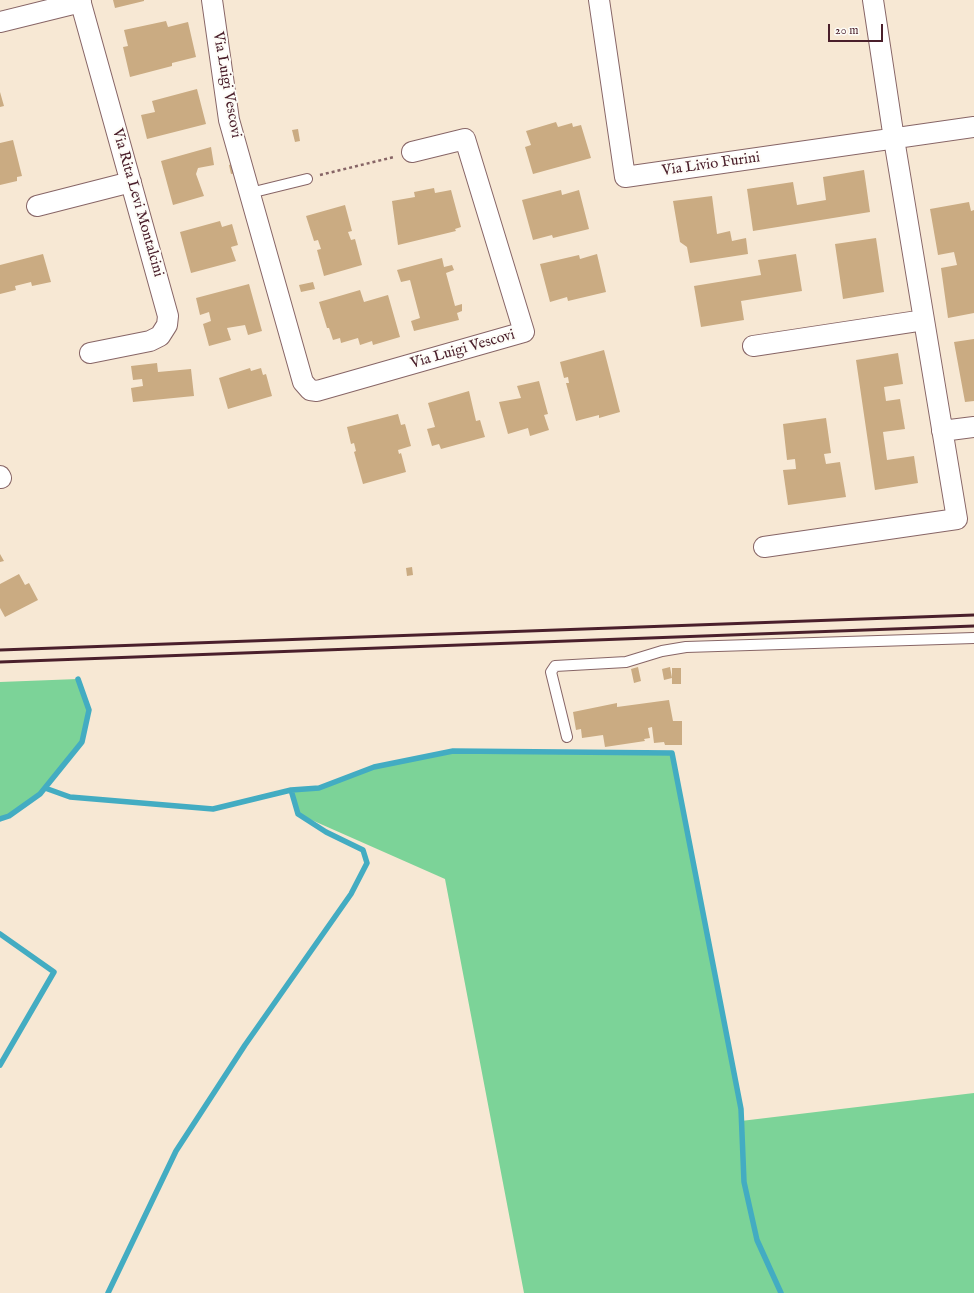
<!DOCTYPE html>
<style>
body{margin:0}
#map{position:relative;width:974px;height:1293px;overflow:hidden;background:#f7e8d4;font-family:"IM FELL English",serif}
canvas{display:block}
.scale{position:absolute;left:828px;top:24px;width:55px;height:18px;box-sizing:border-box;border:2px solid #4a1f2b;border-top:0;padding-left:5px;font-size:12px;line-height:14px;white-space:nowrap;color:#4a1f2b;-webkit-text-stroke:3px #fdfcf7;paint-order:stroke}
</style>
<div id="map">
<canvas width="974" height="1293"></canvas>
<div class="scale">20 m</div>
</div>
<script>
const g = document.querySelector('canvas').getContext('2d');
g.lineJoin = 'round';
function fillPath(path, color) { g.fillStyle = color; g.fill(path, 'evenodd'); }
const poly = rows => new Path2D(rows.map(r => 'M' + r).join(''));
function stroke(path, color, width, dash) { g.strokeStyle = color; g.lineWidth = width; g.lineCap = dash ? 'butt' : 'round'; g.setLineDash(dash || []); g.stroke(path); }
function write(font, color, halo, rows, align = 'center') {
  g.font = font + ' "IM FELL English",serif'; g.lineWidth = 4; g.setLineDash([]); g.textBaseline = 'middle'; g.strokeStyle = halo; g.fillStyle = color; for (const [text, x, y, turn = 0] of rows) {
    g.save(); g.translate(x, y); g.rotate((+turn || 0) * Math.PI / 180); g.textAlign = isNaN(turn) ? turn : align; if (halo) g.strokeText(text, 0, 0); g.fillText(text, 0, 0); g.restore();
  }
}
const green = poly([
 [78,679,89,710,82,742,45,788,9,816,0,819,0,682],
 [453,751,672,753,723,1010,741,1121,974,1093,974,1293,524,1293,445,879,298,814,291,790,319,788,374,767]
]);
const stream = poly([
 [45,788,70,797,213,809,291,790,298,814,326,832,363,850,367,863,351,894,245,1045,176,1151,108,1293],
 [291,790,319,788,374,767,453,751,672,753,741,1109,744,1182,757,1240,781,1293],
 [0,819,9,816,40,794,82,742,89,710,78,679],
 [0,934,54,972,0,1065]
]);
const building = poly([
 [113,0,144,0,144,1,115,8],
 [166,21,168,27,188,22,196,57,172,63,172,66,130,77,123,47,128,46,124,30],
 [197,89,206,124,147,139,141,115,155,112,152,101],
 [0,92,4,106,0,107],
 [556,122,558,127,572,123,573,127,581,125,591,158,533,174,525,147,531,145,526,131],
 [298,129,300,141,295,142,292,130],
 [13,140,22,176,17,177,17,181,0,185,0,143],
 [211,147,214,165,198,168,196,174,204,196,173,205,161,161],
 [234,163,237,173,231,174,229,165],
 [864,170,870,212,753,231,747,189,793,182,797,205,826,200,823,177],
 [434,188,435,193,451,190,461,227,455,229,456,231,398,245,392,201,415,197,414,192],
 [561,190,562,195,579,190,589,229,553,238,552,235,533,240,522,200],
 [712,196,717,234,730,231,732,241,746,238,748,254,690,263,687,247,680,242,673,201],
 [969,202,971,211,974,210,974,313,948,318,941,268,957,265,954,252,938,255,930,209],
 [345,205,352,231,348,232,351,240,355,239,362,265,324,276,317,250,321,249,318,240,314,241,306,216],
 [220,221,222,227,232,224,238,245,231,247,236,261,191,273,180,232],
 [876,238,884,292,843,299,835,244],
 [43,254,51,282,32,286,31,282,15,286,16,290,0,294,0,265],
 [597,254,606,292,568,301,567,297,550,302,540,264,579,255,580,259],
 [796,254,802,291,741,301,744,320,701,327,694,286,761,275,758,260],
 [442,258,444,267,452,265,454,270,446,273,455,306,462,304,462,311,457,313,459,320,414,331,411,321,420,318,410,280,401,282,397,270],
 [313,282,315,289,301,292,299,285],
 [249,284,262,331,248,335,245,325,227,328,231,340,209,346,203,324,211,321,209,312,200,315,196,298],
 [360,290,364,302,388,295,400,337,373,345,372,341,360,345,358,338,341,343,340,338,333,340,329,328,327,328,319,302],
 [974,339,974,401,965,402,954,342],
 [604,350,620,412,599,418,599,415,576,421,566,383,569,383,568,377,564,378,560,362],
 [898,353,903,384,884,387,886,401,900,399,905,429,883,432,887,460,914,456,918,483,875,490,856,360],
 [157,363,158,372,191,369,194,396,133,402,131,388,143,386,142,379,133,380,131,366],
 [250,368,251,371,261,368,263,375,266,374,272,396,228,409,219,378],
 [539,381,548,414,544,415,549,430,530,436,528,428,508,434,499,402,521,398,517,386],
 [469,391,476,421,480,420,485,437,441,449,439,444,432,446,427,429,435,427,428,403],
 [398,414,401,425,405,424,411,446,398,450,399,454,401,453,406,472,363,484,354,452,356,451,354,443,351,444,347,427],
 [826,418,831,453,824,454,826,464,840,462,846,497,788,505,783,470,796,469,795,459,787,460,783,424],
 [0,554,4,561,0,562],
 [412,567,413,575,407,576,406,568],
 [19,574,25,585,29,583,38,600,5,617,0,608,0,584],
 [638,667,641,681,634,683,631,669],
 [670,667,672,678,672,668,681,668,681,684,672,684,672,678,664,680,662,669],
 [669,700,673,721,682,721,682,745,665,745,664,742,654,743,652,727,648,728,650,738,644,739,645,741,605,747,603,735,582,738,581,729,576,730,573,712,617,703,617,707]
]);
const path = poly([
 [320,175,394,157]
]);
const lane = poly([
 [250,193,307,179],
 [567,737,551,672,555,666,626,662,662,651,686,647,974,638]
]);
const street = poly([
 [80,0,168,316,167,325,160,336,150,341,90,353],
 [212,0,229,120,303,382,310,390,317,391,524,332,465,139,412,152],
 [599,0,625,177,974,127],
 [0,22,81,2],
 [37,206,131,182],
 [753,346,924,320],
 [942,431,974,427],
 [0,476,1,478],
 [764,547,957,519,894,139,873,0]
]);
const rail = poly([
 [0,650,974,615],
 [0,662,974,626]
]);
const streetNames = [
 ["Via Luigi Vescovi",226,85,80],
 ["Via Livio Furini",711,165,-8],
 ["Via Rita Levi Montalcini",137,203,74],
 ["Via Luigi Vescovi",463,350,-16]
];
fillPath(green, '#7cd398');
stroke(stream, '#43acc2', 5.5);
fillPath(building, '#caab82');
stroke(lane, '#876566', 12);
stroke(street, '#876566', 22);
stroke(path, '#876566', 2.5, [3, 3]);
stroke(lane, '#fff', 10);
stroke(street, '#fff', 20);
stroke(rail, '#4a1f2b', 3);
write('15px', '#4a1f2b', '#fdfcf7', streetNames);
</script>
